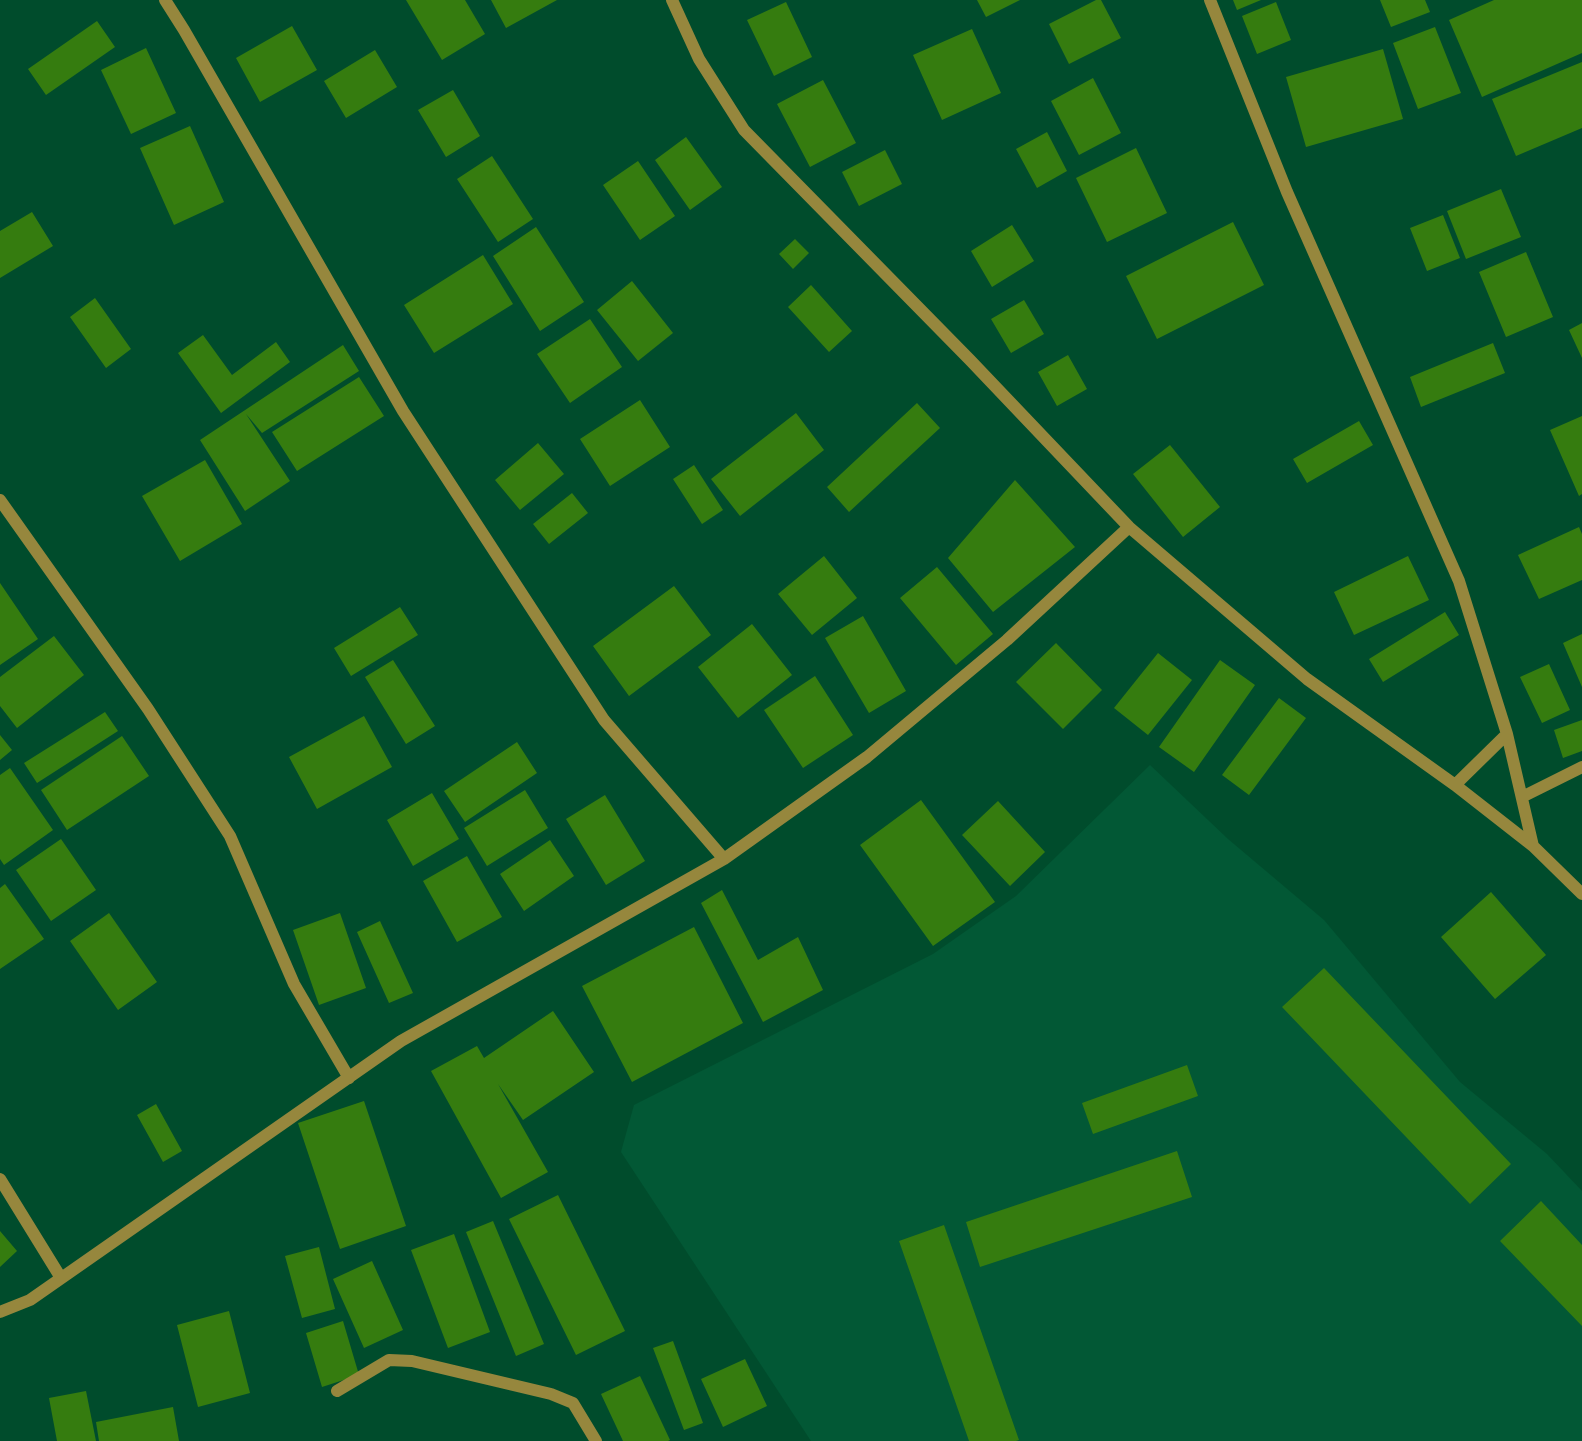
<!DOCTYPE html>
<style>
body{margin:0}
canvas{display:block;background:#004c2c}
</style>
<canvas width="1582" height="1441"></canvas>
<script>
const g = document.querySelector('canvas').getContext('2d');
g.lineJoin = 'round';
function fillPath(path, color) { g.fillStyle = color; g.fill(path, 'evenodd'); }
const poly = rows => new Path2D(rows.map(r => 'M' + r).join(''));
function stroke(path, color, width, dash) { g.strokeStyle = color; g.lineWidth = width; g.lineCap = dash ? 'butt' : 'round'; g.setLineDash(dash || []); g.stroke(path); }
const built = poly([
 [1150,765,1228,839,1324,920,1460,1082,1547,1154,1582,1191,1582,1441,811,1441,621,1152,634,1105,933,954,1016,896]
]);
const building = poly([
 [406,0,465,0,485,34,442,60],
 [491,0,557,0,506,28],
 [977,0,1020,0,986,17],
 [1096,0,1101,0,1121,38,1069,64,1049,24],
 [1233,0,1261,0,1237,10],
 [1380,0,1425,0,1430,12,1391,27],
 [1494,0,1582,0,1582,53,1482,97,1449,20],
 [786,2,812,57,774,76,747,20],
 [1276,2,1291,40,1257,54,1242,16],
 [97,21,115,47,46,95,28,69],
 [292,26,317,70,260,102,236,58],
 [1435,27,1461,93,1418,109,1393,43],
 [972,29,1001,93,942,120,913,55],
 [146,48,176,113,131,134,101,70],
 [1383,49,1403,119,1306,147,1286,77],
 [375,50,397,87,346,118,324,81],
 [1582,62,1582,128,1516,156,1492,99],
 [1093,78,1121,133,1079,155,1051,101],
 [823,80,856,143,810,167,777,104],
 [453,90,480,136,446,157,418,110],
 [190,126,224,202,174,225,140,148],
 [1047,132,1067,171,1037,188,1016,149],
 [686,137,722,187,690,210,655,160],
 [1136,148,1167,213,1107,242,1076,178],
 [885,150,902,184,859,206,842,172],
 [492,156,533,219,498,242,457,179],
 [638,161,675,216,640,240,603,185],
 [1501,189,1521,237,1466,259,1447,211],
 [32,212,53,246,0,278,0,231],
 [1443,215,1460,258,1427,271,1410,228],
 [1233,222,1264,285,1157,339,1126,276],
 [1012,225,1034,261,992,287,971,251],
 [536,227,584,302,540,331,493,256],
 [795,239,809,253,793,269,779,254],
 [1526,252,1553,317,1506,337,1479,272],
 [483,255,513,304,434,353,404,305],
 [632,281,673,333,638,361,597,310],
 [811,285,852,331,829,352,788,307],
 [95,298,131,349,106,368,70,317],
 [1024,300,1044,334,1011,353,991,319],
 [590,319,622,367,570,403,537,354],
 [1582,323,1582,358,1569,330],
 [203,335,232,375,276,342,290,362,221,413,178,353],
 [1493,343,1505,373,1421,407,1410,377],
 [343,345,359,371,262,433,246,414,290,481,245,511,200,440],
 [1068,355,1087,389,1057,406,1038,372],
 [359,377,384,416,297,471,272,432],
 [640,400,670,447,610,486,580,439],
 [917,403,940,428,849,512,827,487],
 [796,413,824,450,740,516,711,479],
 [1582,416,1582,494,1579,496,1550,430],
 [1359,421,1373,445,1307,483,1293,459],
 [538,443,564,474,520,510,495,480],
 [1170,445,1220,507,1183,537,1133,474],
 [205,460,242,524,180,561,142,496],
 [694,465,723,510,702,524,673,479],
 [1015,480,1075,547,993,612,948,558],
 [572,493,588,513,549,544,533,524],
 [1579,527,1582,534,1582,580,1539,599,1518,555],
 [824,556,857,598,812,635,778,594],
 [1408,556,1429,600,1354,635,1334,592],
 [937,567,993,634,956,665,900,598],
 [0,583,38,639,0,665],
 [674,586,711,635,629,696,593,646],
 [400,607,418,635,351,676,334,648],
 [1445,612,1459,635,1383,682,1369,659],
 [863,616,906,691,869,713,825,638],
 [752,624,792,675,738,718,698,667],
 [1582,634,1582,687,1563,643],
 [54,636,84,675,17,728,0,706,0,677],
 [1056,643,1102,690,1063,729,1016,682],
 [1158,653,1192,680,1148,735,1114,708],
 [393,660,435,726,406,744,365,677],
 [1220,660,1255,685,1194,772,1159,747],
 [1549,664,1570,710,1542,723,1520,677],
 [815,676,853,735,803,768,764,710],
 [1279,698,1306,718,1249,795,1222,775],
 [105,712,118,731,37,783,24,763],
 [364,716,392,767,317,809,289,757],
 [1582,720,1582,751,1563,758,1554,730],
 [0,735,12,750,0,760],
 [122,736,149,776,67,830,41,790],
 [517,742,537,773,465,822,444,791],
 [10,768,53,830,4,865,0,859,0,775],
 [525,790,548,828,487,866,464,828],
 [432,793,459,839,413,866,387,820],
 [605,795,645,861,606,885,566,819],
 [921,800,995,902,933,946,860,845],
 [998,801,1045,852,1010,886,962,835],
 [61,839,96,890,51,921,16,870],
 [550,840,574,876,524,911,500,874],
 [467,856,502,917,457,942,423,881],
 [5,884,44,939,0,969,0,888],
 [722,890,758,960,798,937,823,990,763,1022,701,903],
 [1491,892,1546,955,1495,999,1441,937],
 [109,913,157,982,118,1010,70,941],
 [340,913,366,988,319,1005,293,930],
 [380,921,413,993,389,1003,357,932],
 [694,927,743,1023,632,1082,582,986],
 [1324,968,1511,1164,1470,1204,1282,1007],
 [553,1011,594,1072,523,1120,498,1084,548,1172,501,1198,431,1071,477,1046,484,1058],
 [1187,1065,1198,1096,1093,1134,1082,1103],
 [364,1101,406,1226,340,1249,298,1123],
 [156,1104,182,1151,163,1162,137,1115],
 [1177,1151,1192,1197,980,1267,966,1222],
 [558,1195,625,1331,576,1355,509,1219],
 [1541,1201,1582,1245,1582,1326,1500,1241],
 [493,1221,544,1344,516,1356,466,1232],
 [944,1225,1019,1440,1016,1441,969,1441,899,1241],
 [0,1231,17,1251,0,1267],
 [454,1234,490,1332,448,1348,411,1250],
 [319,1247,335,1309,302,1318,285,1256],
 [372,1261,403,1330,364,1348,333,1279],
 [229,1311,250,1393,198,1407,177,1325],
 [343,1321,359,1375,322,1387,306,1333],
 [673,1341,703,1423,684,1430,653,1348],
 [745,1359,767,1406,723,1427,701,1379],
 [640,1376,670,1440,668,1441,623,1441,601,1394],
 [86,1391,96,1441,57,1441,49,1398],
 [173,1407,179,1441,99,1441,96,1422]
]);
const minor = poly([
 [165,0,184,30,403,411,604,720,724,859],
 [672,0,699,59,744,130,970,360,1129,527,1307,679,1455,785,1533,846,1582,894],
 [1210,0,1287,192,1459,581,1507,734,1533,846],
 [0,500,148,709,230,836,294,984,349,1078],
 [1455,785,1507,734],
 [1522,797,1582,767],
 [0,1179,61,1278],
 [0,1312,30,1300,401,1041,724,859,867,757,1007,640,1129,527],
 [337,1391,389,1360,412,1361,551,1394,573,1403,596,1441]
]);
fillPath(built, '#025835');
fillPath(building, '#357c0f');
stroke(minor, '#96873d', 12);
</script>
